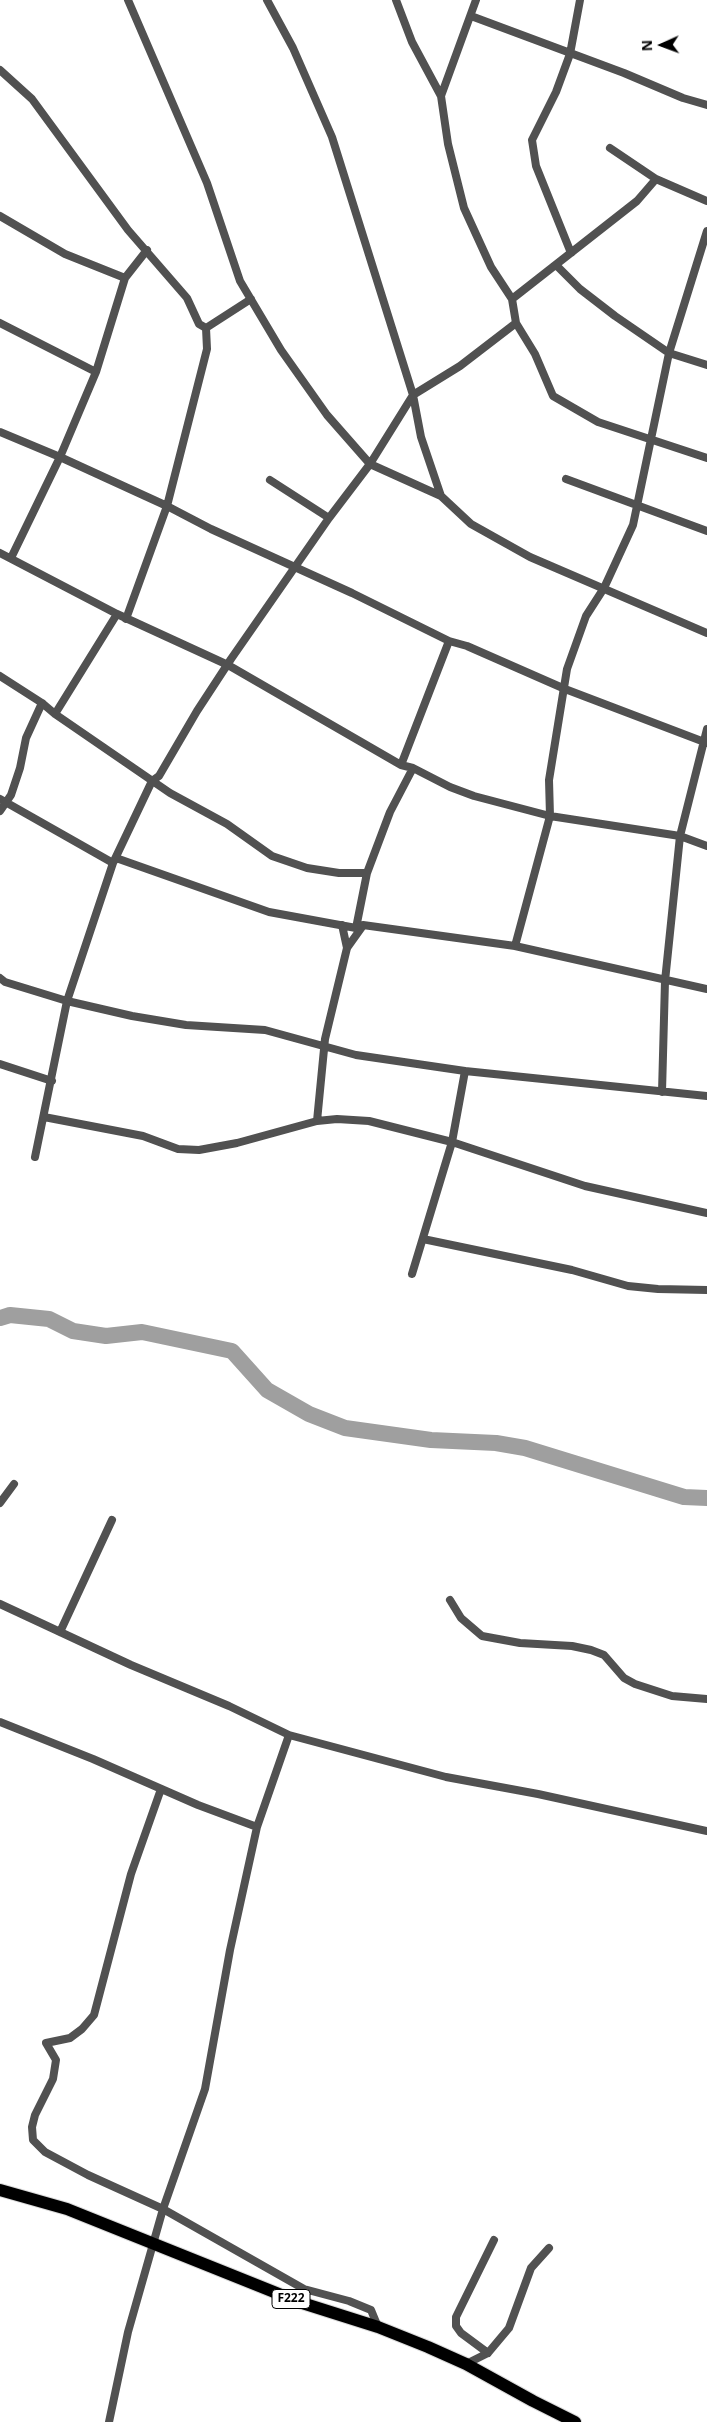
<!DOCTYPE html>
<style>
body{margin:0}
#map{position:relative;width:707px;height:2422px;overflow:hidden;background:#fff;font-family:"Noto Sans",sans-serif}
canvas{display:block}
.north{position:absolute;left:637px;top:20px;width:50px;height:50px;-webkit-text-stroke:4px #fff;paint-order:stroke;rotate:268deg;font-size:14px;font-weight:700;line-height:20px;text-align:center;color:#000}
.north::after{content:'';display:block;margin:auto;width:18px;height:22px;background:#000;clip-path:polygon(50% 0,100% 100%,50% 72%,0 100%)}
</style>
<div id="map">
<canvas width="707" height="2422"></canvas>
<div class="north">N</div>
</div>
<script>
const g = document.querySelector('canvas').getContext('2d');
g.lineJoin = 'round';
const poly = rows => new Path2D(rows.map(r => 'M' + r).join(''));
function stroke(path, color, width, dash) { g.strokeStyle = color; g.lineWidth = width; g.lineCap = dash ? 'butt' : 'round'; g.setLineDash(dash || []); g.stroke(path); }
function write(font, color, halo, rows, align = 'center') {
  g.font = font + ' "Noto Sans",sans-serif'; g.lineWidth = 4; g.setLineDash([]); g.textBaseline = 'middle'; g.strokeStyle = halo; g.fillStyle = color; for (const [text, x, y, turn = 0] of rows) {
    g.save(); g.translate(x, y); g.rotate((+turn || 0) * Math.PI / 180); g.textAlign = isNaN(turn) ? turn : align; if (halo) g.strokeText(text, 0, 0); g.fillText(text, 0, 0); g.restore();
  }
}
const river = poly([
 [0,1318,10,1315,49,1319,73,1331,106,1336,142,1332,232,1351,267,1390,309,1414,345,1428,431,1440,496,1443,525,1448,684,1497,707,1498]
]);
const street = poly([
 [128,0,207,183,240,281,281,350,327,415,370,464,441,496,471,524,530,557,707,633],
 [267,0,293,48,332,137,413,395,421,437,441,496],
 [396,0,412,42,441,96,448,144,464,208,491,267,512,299,516,323,535,354,553,396,598,422,707,458],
 [471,16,624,73,683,98,707,105],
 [0,70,32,99,128,230,187,298,199,324,206,328,207,349,167,506,126,619],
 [441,96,476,0],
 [610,148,656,179],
 [0,216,65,254,125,278],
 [571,253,536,166,532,140,556,92,570,54,580,0],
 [556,265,580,289,615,316,669,353,707,365],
 [512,299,637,201,656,179,707,201],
 [0,323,96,372],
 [206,328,251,299],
 [0,432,60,457,167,506,211,529,352,593,449,641,467,646,565,689,707,743],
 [566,479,707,531],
 [270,480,329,518],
 [0,553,117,614,228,665,401,765,413,768,450,787,474,796,550,816,680,836,707,846],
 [11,558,60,457,96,372,125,278,147,250],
 [0,676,42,703,55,714,170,793,227,824,272,856,307,868,339,873,367,873],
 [55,714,117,614],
 [401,765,449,641],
 [0,799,113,863],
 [0,811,11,795,20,768,26,738,42,703],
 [116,858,269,912,356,928,363,925,515,946,707,989],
 [342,925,347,948],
 [356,928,367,873,390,812,413,768],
 [515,946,550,816,549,780,567,669,586,616,604,588,633,525,669,353,707,231],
 [0,978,5,982,67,1001,132,1016,186,1025,265,1030,356,1055,465,1071,707,1096],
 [0,1064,52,1081],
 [662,1092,665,981,680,836,707,729],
 [44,1117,143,1136,178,1149,199,1150,237,1143,317,1121,337,1119,369,1121,452,1142,585,1186,707,1213],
 [317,1121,325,1039,347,948,362,927],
 [35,1157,67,1001,113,863,152,781,159,776,197,711,231,659,329,518,370,464,413,395,460,366,516,323],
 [423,1239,572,1270,628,1286,658,1289,707,1290],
 [412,1274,452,1142,465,1071],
 [0,1503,14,1484],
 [450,1600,461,1618,482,1636,520,1643,572,1646,591,1650,604,1655,624,1678,635,1684,672,1696,707,1699],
 [0,1604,131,1665,229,1706,289,1735,446,1777,538,1794,707,1831],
 [60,1632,112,1520],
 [0,1722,93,1759,198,1805,257,1827],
 [161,1789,131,1874,94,2015,82,2029,70,2038,46,2043,56,2060,53,2079,35,2115,32,2127,33,2140,45,2152,88,2175,163,2209,304,2289,349,2301,371,2310,378,2327],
 [488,2353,461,2333,456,2326,456,2317,494,2240],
 [466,2364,488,2353,509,2328,531,2268,549,2248],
 [109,2422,128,2332,163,2209,205,2089,230,1950,257,1827,289,1735]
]);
const primary = poly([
 [0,2190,67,2209,299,2302,378,2327,428,2347,466,2364,533,2401,575,2422]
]);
const shields = [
 [291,2299,38]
];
const shieldNames = [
 ["F222",291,2299]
];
stroke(river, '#9f9f9f', 16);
stroke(primary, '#dbdbdb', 14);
stroke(street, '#515151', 8);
stroke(primary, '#000', 12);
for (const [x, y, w] of shields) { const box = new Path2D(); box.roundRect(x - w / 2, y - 9.5, w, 19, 4); g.fillStyle = '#fff'; g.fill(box); stroke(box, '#000', 1); }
write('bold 12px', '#000', null, shieldNames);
</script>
